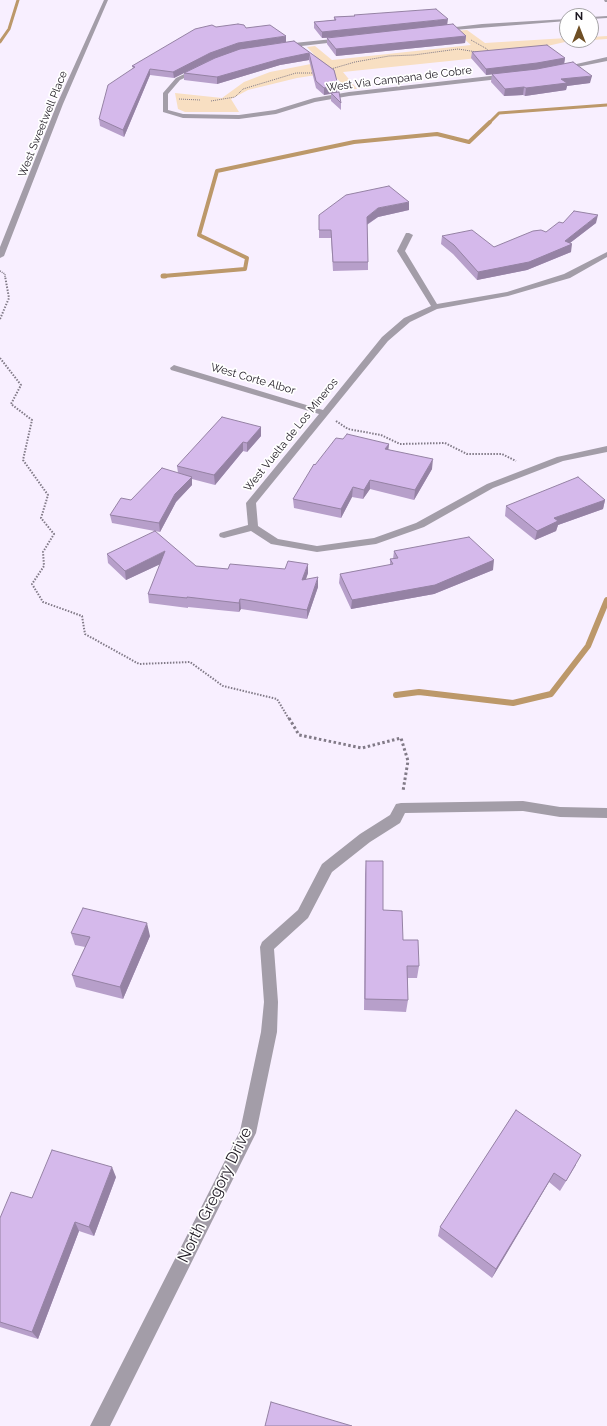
<!DOCTYPE html>
<style>
body{margin:0}
#map{position:relative;width:607px;height:1426px;overflow:hidden;background:#f8efff;font-family:Raleway,sans-serif}
canvas{display:block}
.north{position:absolute;left:559px;top:8px;width:40px;height:40px;box-sizing:border-box;background:#fff;border:1px solid #a5a3a6;border-radius:50%;rotate:0deg;font-size:11px;font-weight:700;line-height:16px;text-align:center;color:#1d1821}
.north::after{content:'';display:block;margin:auto;width:14px;height:18px;background:#6f4f25;clip-path:polygon(50% 0,100% 100%,50% 72%,0 100%)}
</style>
<div id="map">
<canvas width="607" height="1426"></canvas>
<div class="north">N</div>
</div>
<script>
const g = document.querySelector('canvas').getContext('2d');
g.lineJoin = 'round';
function fillPath(path, color) { g.fillStyle = color; g.fill(path, 'evenodd'); }
const poly = rows => new Path2D(rows.map(r => 'M' + r).join(''));
function stroke(path, color, width, dash) { g.strokeStyle = color; g.lineWidth = width; g.lineCap = dash ? 'butt' : 'round'; g.setLineDash(dash || []); g.stroke(path); }
function write(font, color, halo, rows, align = 'center') {
  g.font = font + ' Raleway,sans-serif'; g.lineWidth = 3.5; g.setLineDash([]); g.textBaseline = 'middle'; g.strokeStyle = halo; g.fillStyle = color; for (const [text, x, y, turn = 0] of rows) {
    g.save(); g.translate(x, y); g.rotate((+turn || 0) * Math.PI / 180); g.textAlign = isNaN(turn) ? turn : align; if (halo) g.strokeText(text, 0, 0); g.fillText(text, 0, 0); g.restore();
  }
}
const green = poly([
 [467,30,485,43,567,38,567,40,591,40,591,37,607,36,607,39,565,42,507,55,343,72,357,89,349,89,330,73,297,78,248,90,231,99,239,112,185,112,178,109,175,93,222,98,244,82,270,72,321,62,307,47,315,46,332,60,471,45,455,31]
]);
const streamFar3 = poly([
 [0,42,9,29,18,0],
 [489,123,499,113,607,105]
]);
const streamFar2 = poly([
 [163,276,245,269,247,258,199,235,217,171,354,142,437,134,469,142,490,122]
]);
const streamFar1 = poly([
 [163,276,165,276]
]);
const stream = poly([
 [396,695,419,692,513,703,551,694,588,646,607,600]
]);
const pathFar3 = poly([
 [471,40,487,49,490,53],
 [331,69,355,62,389,56,414,55,458,49,477,52],
 [179,99,200,100],
 [211,101,235,97,243,89,296,73,314,73]
]);
const pathFar2 = poly([
 [0,271,5,274,5,277]
]);
const pathFar1 = poly([
 [0,319,9,298,5,276],
 [0,358,21,385,11,404,32,420,23,460,48,495,41,518,54,534,43,552,44,566,32,584,43,602,82,616,85,634,139,664,190,662,223,686,277,699,289,719],
 [336,421,348,429,381,435,400,444,445,443,467,454,502,454,516,461]
]);
const path = poly([
 [289,718,299,735,362,748,401,738,408,761,403,791]
]);
const minor = poly([
 [104,0,108,0,63,104,4,256,0,258,0,247,57,104,104,0],
 [604,0,607,0,607,2,605,2,604,0],
 [607,16,607,18,591,19,591,17,607,16],
 [567,19,567,21,441,31,438,29,482,24,567,19],
 [343,38,345,39,345,41,284,48,281,46,284,44,343,38],
 [607,57,607,61,562,70,559,68,607,57],
 [199,67,202,69,201,70,180,80,168,94,168,110,183,114,239,115,275,110,314,98,349,92,508,74,511,76,508,78,349,96,315,102,276,114,239,119,183,118,163,112,163,93,176,78,199,67],
 [406,233,409,233,413,235,405,251,437,304,507,292,564,274,607,252,607,257,570,278,508,296,437,309,410,322,388,341,256,503,258,526,278,539,317,546,374,538,416,523,487,484,557,457,607,446,607,452,563,461,493,488,424,527,376,544,317,552,271,544,251,531,224,538,220,537,219,535,220,533,248,525,246,503,319,414,171,370,170,368,174,365,177,366,323,410,382,337,404,318,431,306,397,251,406,233],
 [523,801,560,807,607,808,607,818,560,817,523,811,405,813,400,823,370,842,332,872,308,918,274,949,278,1002,277,1032,256,1133,110,1426,90,1426,240,1131,261,1032,264,1002,260,947,262,942,298,910,322,864,360,834,390,815,396,804,401,803,523,801]
]);
const wall = poly([
 [354,15,447,25,466,36,465,43,336,56,327,44,327,38,322,38,314,28,314,22,334,20,334,17,354,16],
 [216,27,246,28,286,42,268,45,294,41,334,70,338,85,337,92,341,103,341,110,331,101,331,94,324,95,316,88,309,60,280,65,217,84,184,80,184,73,174,78,150,75,124,137,100,126,99,119,133,68,132,66],
 [472,52,565,58,564,64,590,83,567,86,566,90,525,96,523,95,504,96,491,82,492,74,486,75,471,58],
 [409,210,378,217,367,225,368,262,368,270,333,271,331,238,319,238,319,215],
 [596,223,570,243,571,252,527,270,477,280,453,254,441,244,442,236,494,247,546,232],
 [261,427,261,436,247,452,243,451,215,485,192,479,192,485,176,502,160,532,112,523,110,515,131,500,178,473,177,466],
 [343,439,389,444,388,449,432,469,414,500,370,489,363,499,352,497,341,518,294,508,293,499,315,465],
 [605,500,603,509,558,525,556,531,535,540,505,516,506,506],
 [394,551,493,570,434,594,351,609,339,583,340,574,390,565,390,559,393,559],
 [107,554,196,566,228,569,308,573,306,579,318,587,307,619,241,609,239,612,188,607,188,608,149,603,148,594,160,564,126,580,108,563],
 [366,861,383,910,403,940,419,966,417,978,408,978,408,1000,406,1012,364,1010,365,874],
 [71,933,150,936,123,999,76,987,72,975,85,947,75,945],
 [516,1110,576,1165,560,1191,549,1182,492,1278,438,1236,440,1227],
 [116,1177,94,1236,79,1231,38,1339,0,1327,0,1218,32,1198]
]);
const shadedWall = poly([
 [448,19,447,26,322,38,322,32],
 [286,36,286,42,238,50,210,60,174,78,173,72,210,53,238,43],
 [466,36,465,43,336,56,336,49],
 [309,53,309,60,280,65,217,84,217,77,280,59],
 [565,58,564,64,536,70,486,75,486,69],
 [150,69,150,75,124,137,123,130],
 [592,76,590,83,567,86,566,90,525,96,526,88,561,79],
 [338,85,337,92,324,95,324,88],
 [524,87,523,95,504,96,505,89],
 [409,202,409,210,378,217,366,225,367,217,378,208],
 [598,215,596,223,566,246,572,244,571,252,527,270,477,280,478,272,565,241],
 [261,427,261,436,247,452,247,443],
 [243,442,243,451,215,485,214,475],
 [389,444,388,453,385,449],
 [433,459,432,469,414,500,415,490],
 [192,477,192,485,176,502,160,532,159,523,175,494],
 [370,480,370,489,363,499,364,490],
 [353,487,352,497,341,518,341,509],
 [605,500,603,509,558,525,556,531,535,540,537,531,554,518],
 [165,551,167,561,126,580,125,571],
 [494,560,493,570,434,594,351,609,352,600],
 [308,564,308,573,302,590,302,580],
 [318,577,318,587,307,619,307,610],
 [240,599,241,609,239,612,239,603],
 [147,923,150,936,123,999,120,987],
 [112,1167,116,1177,94,1236,89,1227],
 [554,1173,549,1182,492,1278,496,1269],
 [75,1222,79,1231,38,1339,32,1332]
]);
const building = poly([
 [436,9,448,19,322,32,314,22,336,20,334,17,355,16,354,15,436,9],
 [238,24,244,25,246,28,270,25,286,36,238,43,210,53,173,72,150,69,123,130,99,119,108,85,135,67,132,66,195,29,212,25,216,27,238,24],
 [453,24,466,36,336,49,327,38,453,24],
 [294,41,334,70,338,85,324,88,316,81,309,53,280,59,217,77,184,73,215,58,240,49,294,41],
 [547,45,565,58,537,63,486,69,472,52,547,45],
 [573,62,592,76,561,79,567,83,526,88,524,87,505,89,492,74,537,69,573,62],
 [339,92,341,103,331,93,339,92],
 [389,186,409,202,378,208,367,217,368,262,333,262,331,230,319,230,319,215,346,195,389,186],
 [574,211,598,215,565,241,572,244,529,262,478,272,454,245,442,236,472,230,494,247,533,231,541,230,546,232,559,222,563,223,574,211],
 [222,417,261,427,247,443,243,442,214,475,177,466,222,417],
 [347,434,389,444,385,449,433,459,415,490,370,480,364,490,353,487,341,509,293,499,314,464,315,465,336,438,343,439,347,434],
 [162,468,192,477,175,494,159,523,110,515,121,498,131,500,162,468],
 [578,477,605,500,554,518,558,521,537,531,506,506,578,477],
 [155,531,196,566,228,569,230,564,285,569,288,561,308,564,302,580,318,577,307,610,240,599,239,603,187,597,187,598,148,594,165,551,125,571,107,554,155,531],
 [469,537,494,560,435,585,352,600,340,574,393,564,390,559,398,558,394,551,469,537],
 [366,861,383,861,383,910,402,911,403,940,418,940,419,966,407,966,408,1000,365,999,366,861],
 [83,908,147,923,120,987,72,975,90,937,71,933,83,908],
 [516,1110,581,1155,566,1181,554,1173,496,1269,440,1227,516,1110],
 [52,1150,112,1167,89,1227,75,1222,32,1332,0,1322,0,1218,11,1192,32,1198,52,1150],
 [271,1402,352,1426,265,1426,271,1402]
]);
const farStreetnames = [
 ["West Via Campana de Cobre",399,79,-7],
 ["West Sweetwell Place",43,124,-68],
 ["West Corte Albor",253,379,16],
 ["West Vuelta de Los Mineros",291,435,-51]
];
const nearStreetnames = [
 ["North Gregory Drive",215,1195,-64]
];
fillPath(green, '#f8dfc2');
stroke(streamFar3, '#bc986a', 3);
stroke(streamFar2, '#bc986a', 4);
stroke(streamFar1, '#bc986a', 5);
stroke(stream, '#bc986a', 6);
stroke(pathFar3, '#817a87', 1, [1, 1]);
stroke(pathFar2, '#817a87', 1.5, [1, 1]);
stroke(pathFar1, '#817a87', 2, [1.5, 1.5]);
stroke(path, '#817a87', 3, [2.5, 2.5]);
fillPath(minor, '#a39da8');
fillPath(wall, '#b79fca');
fillPath(shadedWall, '#9582a4');
fillPath(building, '#d5b9eb');
stroke(building, '#9582a4', 1);
write('11px', '#1d1821', '#fff', farStreetnames);
write('16px', '#1d1821', '#fff', nearStreetnames);
</script>
